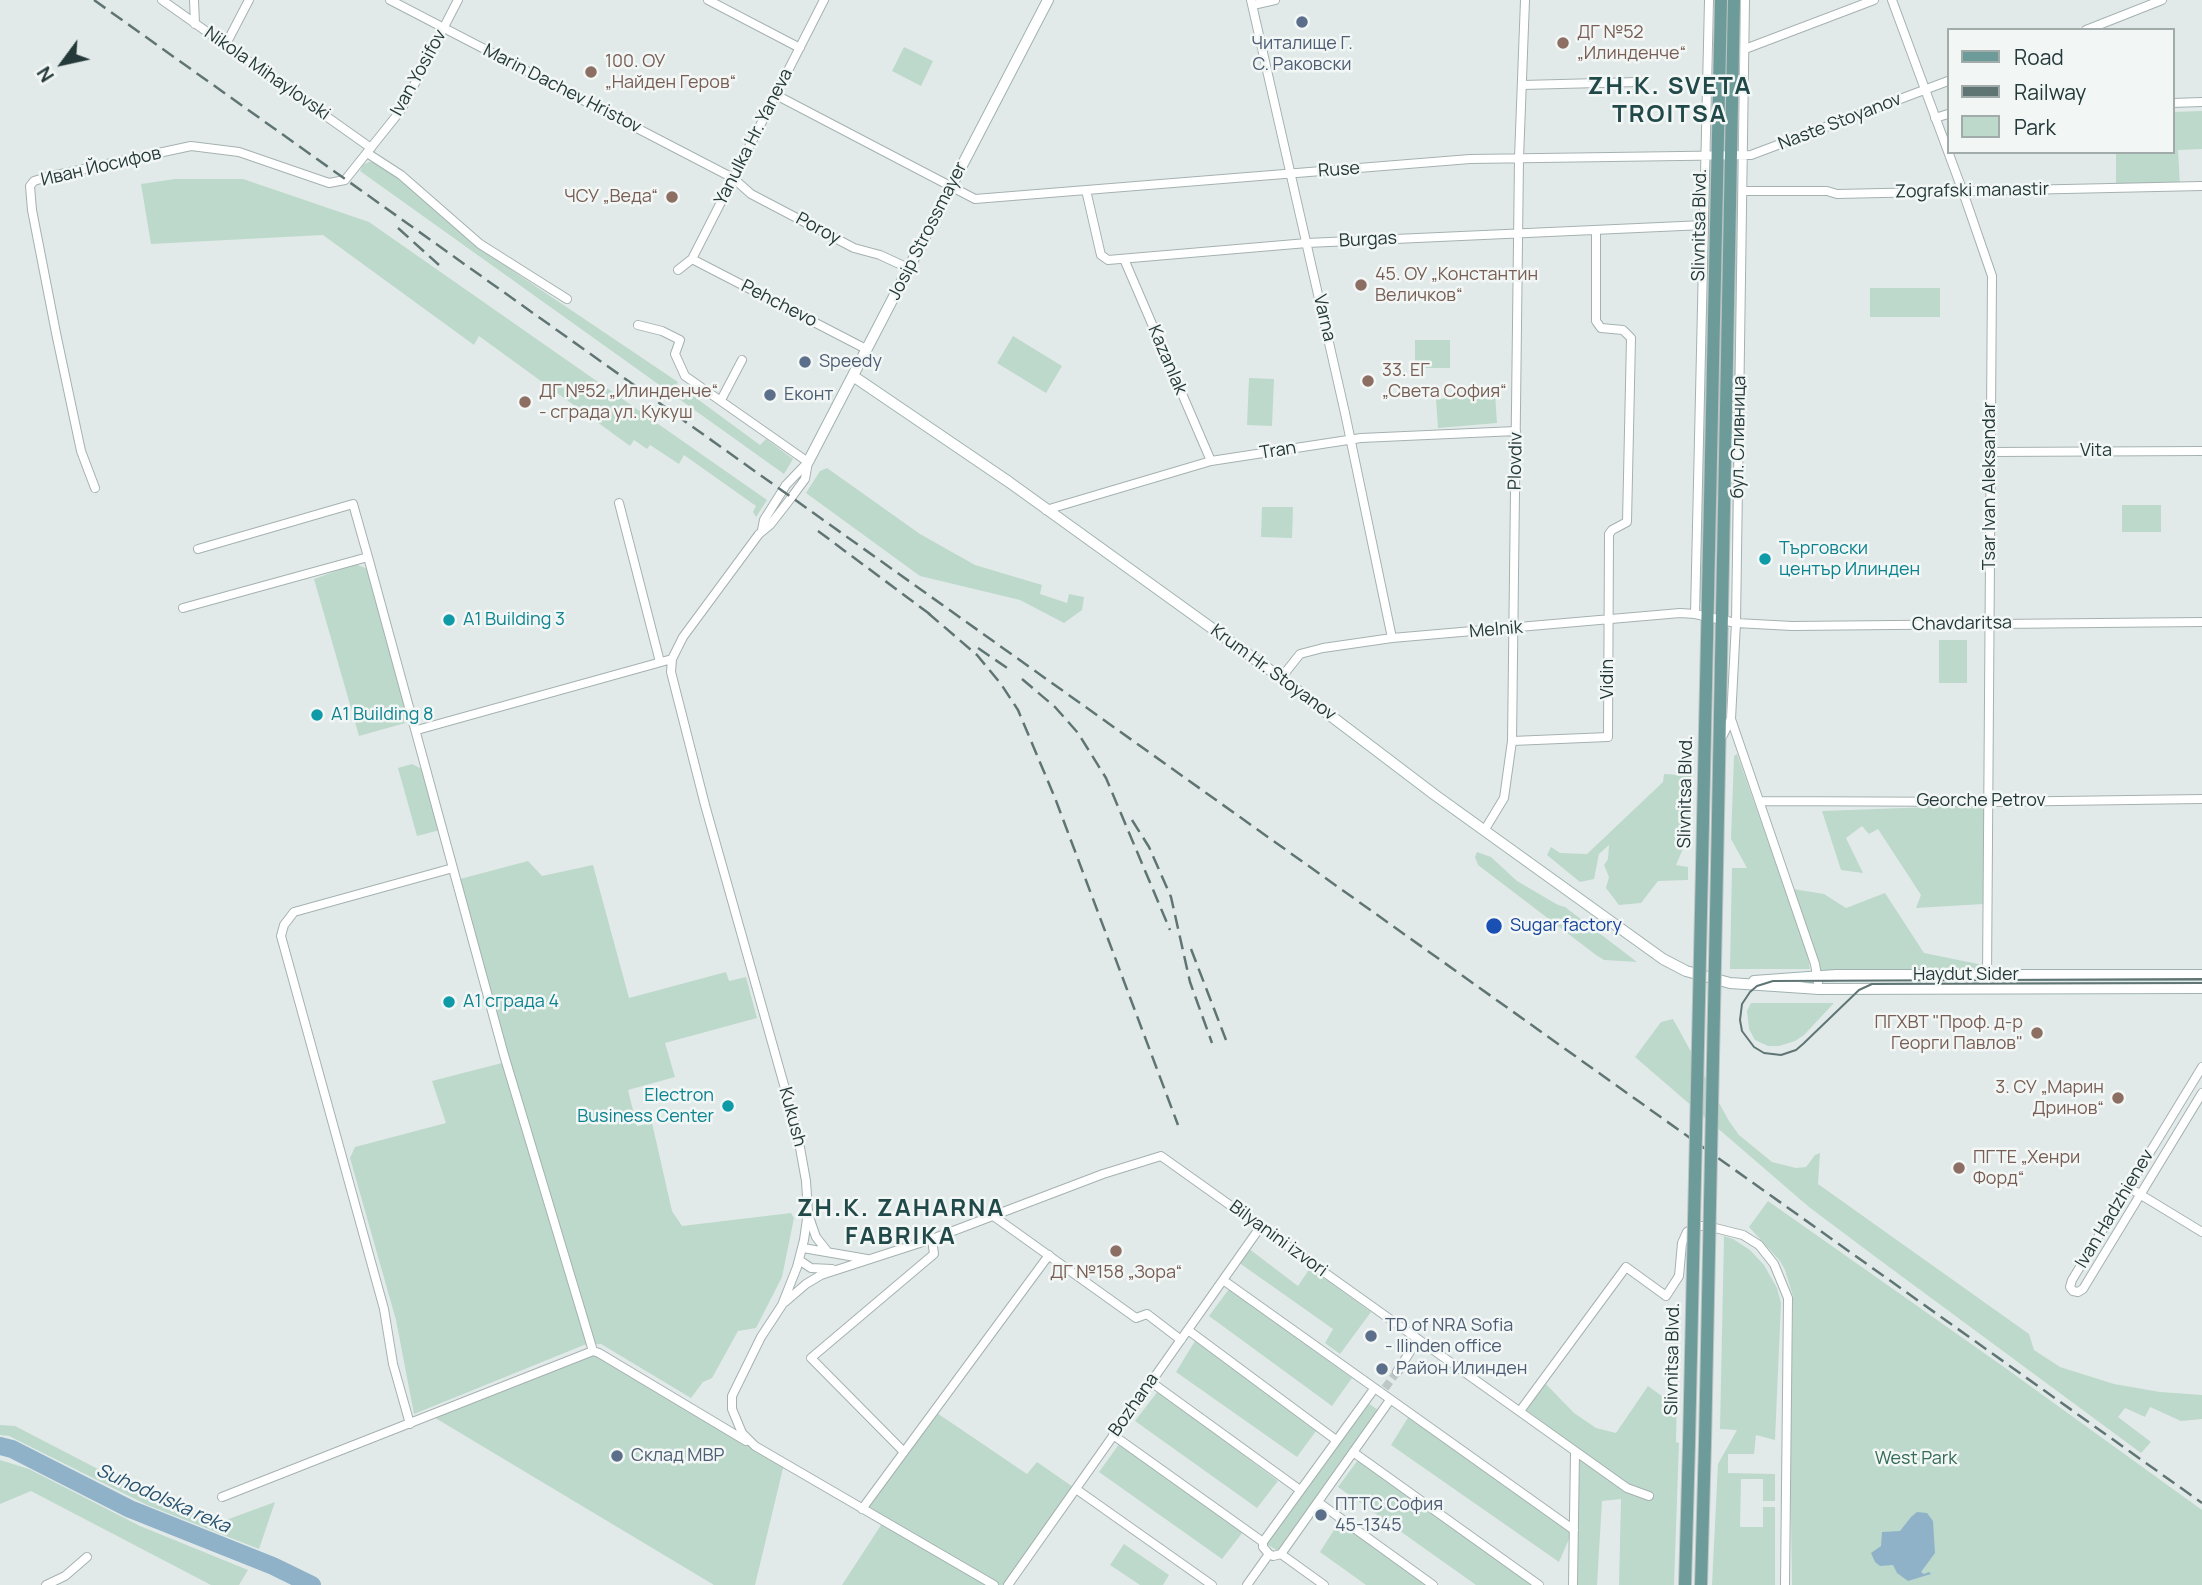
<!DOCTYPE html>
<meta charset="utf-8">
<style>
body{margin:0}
#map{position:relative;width:2202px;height:1585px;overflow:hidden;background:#e2eae9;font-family:Manrope,sans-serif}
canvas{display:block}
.legend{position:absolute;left:1947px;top:28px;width:228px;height:126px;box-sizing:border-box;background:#f2f7f6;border:2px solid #a0abaa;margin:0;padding:9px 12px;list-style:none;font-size:21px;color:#243939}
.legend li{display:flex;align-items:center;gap:14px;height:35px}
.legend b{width:35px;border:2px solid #a0abaa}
.north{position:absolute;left:28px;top:28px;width:70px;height:70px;-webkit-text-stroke:5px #f2f7f6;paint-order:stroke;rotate:237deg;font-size:19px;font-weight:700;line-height:28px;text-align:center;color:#243939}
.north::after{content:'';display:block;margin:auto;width:24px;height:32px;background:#243939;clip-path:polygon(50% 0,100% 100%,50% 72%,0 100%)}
</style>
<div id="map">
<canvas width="2202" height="1585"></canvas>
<ul class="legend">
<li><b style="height:9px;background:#6c9b9a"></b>Road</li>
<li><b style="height:9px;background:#5f7574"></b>Railway</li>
<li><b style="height:19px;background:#bdd9cb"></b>Park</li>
</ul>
<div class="north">N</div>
</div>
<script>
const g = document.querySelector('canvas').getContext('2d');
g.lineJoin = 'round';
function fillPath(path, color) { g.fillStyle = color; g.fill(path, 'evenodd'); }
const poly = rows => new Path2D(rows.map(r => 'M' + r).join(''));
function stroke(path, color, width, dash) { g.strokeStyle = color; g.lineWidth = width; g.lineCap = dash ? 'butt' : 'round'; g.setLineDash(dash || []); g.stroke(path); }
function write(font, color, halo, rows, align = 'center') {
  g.font = font + ' Manrope,sans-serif'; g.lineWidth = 5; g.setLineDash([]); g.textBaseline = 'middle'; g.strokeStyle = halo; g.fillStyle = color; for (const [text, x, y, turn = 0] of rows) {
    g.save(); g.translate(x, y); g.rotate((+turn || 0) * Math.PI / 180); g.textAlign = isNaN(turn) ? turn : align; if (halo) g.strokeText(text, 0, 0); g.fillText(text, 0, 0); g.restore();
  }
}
const green = poly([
 [904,47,933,61,921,86,892,71],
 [2202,111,2202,149,2178,150,2180,186,2116,187,2116,152,2172,152,2172,112],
 [1711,160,1714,161,1704,602,1699,602,1709,163],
 [369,162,374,162,400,179,513,271,678,382,677,384,760,445,766,439,793,459,784,474,360,171,363,165],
 [1740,170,1736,541,1732,541,1736,179,1737,173],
 [175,179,243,179,369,222,767,500,756,517,753,512,756,506,684,455,679,464,650,445,647,449,634,440,630,446,479,336,474,345,323,235,151,244,141,184],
 [1870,288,1940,288,1940,317,1870,317],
 [1013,336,1062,366,1046,393,997,363],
 [1415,340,1450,340,1450,368,1415,368],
 [1249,378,1274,379,1272,426,1247,425],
 [1495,394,1497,423,1438,428,1436,399],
 [827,468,920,534,975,565,1042,585,1040,594,1067,603,1069,594,1084,597,1082,610,1064,623,1020,600,920,576,806,493,820,471],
 [2122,505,2161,505,2161,532,2122,532],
 [1262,507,1293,507,1292,538,1261,537],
 [355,564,368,569,409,722,359,736,314,579],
 [1939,640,1967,640,1967,683,1939,683],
 [1693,748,1688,837,1676,865,1688,867,1688,880,1658,881,1641,903,1619,905,1606,888,1609,877,1604,865,1608,859,1609,845,1599,854,1594,879,1580,882,1547,855,1551,847,1560,853,1587,854,1663,782,1664,774,1680,775,1683,757],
 [1737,754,1807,952,1810,969,1730,969,1732,868,1747,868,1731,839,1734,756],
 [412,764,422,769,440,830,417,836,398,768],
 [1985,805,1984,904,1916,908,1921,895,1878,829,1869,834,1862,826,1846,838,1863,873,1841,870,1822,811],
 [1477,852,1491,857,1517,881,1558,905,1565,907,1637,962,1604,960,1596,955,1478,865,1475,857],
 [528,861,542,876,593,865,629,998,726,972,729,981,746,977,757,1018,665,1043,675,1077,628,1090,637,1126,652,1123,672,1211,682,1226,791,1213,794,1218,782,1277,756,1328,738,1331,712,1378,703,1382,691,1398,601,1344,584,1345,414,1414,396,1320,350,1158,355,1147,446,1123,432,1081,502,1063,460,879],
 [1793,889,1824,894,1846,908,1885,893,1924,953,1983,965,1983,972,1821,972],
 [1751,1003,1834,1003,1804,1035,1795,1041,1779,1046,1768,1046,1755,1040,1749,1029,1747,1011],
 [1673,1019,1729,1121,1739,1135,1772,1162,1796,1168,1806,1167,1815,1155,1820,1153,1818,1184,2029,1334,2034,1350,2060,1367,2114,1384,2160,1392,2202,1395,2202,1419,2181,1421,2150,1407,2145,1417,2125,1408,2118,1417,2151,1442,2141,1453,1877,1258,1809,1207,1635,1057,1661,1022],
 [1768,1201,2004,1367,2202,1510,2202,1585,1792,1585,1790,1451,1793,1296,1785,1270,1780,1261,1749,1227],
 [1724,1236,1733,1239,1750,1250,1764,1265,1777,1288,1781,1303,1775,1440,1756,1435,1754,1454,1728,1454,1728,1473,1775,1474,1775,1501,1763,1501,1763,1479,1741,1479,1740,1527,1763,1527,1763,1507,1775,1507,1775,1585,1712,1585,1718,1464,1737,1430,1720,1429],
 [1248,1248,1298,1286,1310,1268,1371,1312,1340,1354,1325,1343,1333,1329,1238,1262],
 [1229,1289,1352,1378,1332,1406,1209,1316],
 [1195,1341,1316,1431,1297,1457,1176,1372],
 [593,1351,784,1464,755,1585,714,1585,432,1416],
 [1545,1383,1574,1413,1596,1428,1616,1433,1648,1386,1670,1402,1677,1393,1676,1442,1679,1443,1674,1585,1619,1585,1621,1499,1602,1501,1597,1585,1576,1585,1580,1449,1526,1410],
 [1158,1391,1278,1481,1257,1508,1135,1421],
 [1365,1401,1381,1412,1281,1553,1265,1543],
 [934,1411,1027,1474,1037,1462,1076,1489,1008,1585,842,1585,883,1522,862,1509],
 [1409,1416,1572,1532,1559,1562,1391,1445],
 [0,1425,15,1426,152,1497,218,1523,275,1502,259,1549,147,1505,9,1436,0,1435],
 [1120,1443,1243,1532,1222,1559,1099,1472],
 [0,1460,29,1469,140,1526,248,1570,239,1585,211,1585,31,1491,0,1504],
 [1358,1460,1534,1585,1476,1585,1338,1487],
 [1339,1522,1425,1585,1366,1585,1320,1552],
 [1124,1544,1169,1575,1163,1585,1140,1585,1110,1565]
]);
const water = poly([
 [1917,1512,1927,1513,1933,1521,1935,1553,1921,1572,1924,1574,1929,1572,1931,1574,1908,1581,1897,1573,1893,1565,1880,1566,1875,1562,1871,1553,1881,1546,1882,1532,1900,1531,1911,1517]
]);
const river = poly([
 [0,1446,12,1449,130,1509,273,1566,312,1585]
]);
const streetTunnel = poly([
 [1385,1388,1397,1372]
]);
const street = poly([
 [162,0,371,148],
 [194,0,195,24],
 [390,0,733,178,751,194,854,248,880,255,908,268],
 [708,0,800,48],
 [1251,0,1345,413,1392,638],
 [1892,0,1963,192,1992,276,1987,980],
 [1253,5,1275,0],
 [2086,30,2162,0],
 [225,46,249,0],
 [1745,49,1874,0],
 [1522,85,1638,82],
 [776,95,975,199,1470,159,1751,155,1948,81],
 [2172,103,2202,102],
 [1935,118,1948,114],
 [367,153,401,175,480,244,567,299],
 [1086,190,1100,251,1101,255,1108,260,1307,243,1704,225],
 [1743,191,1827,191,1837,194,2202,186],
 [692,259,866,349],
 [1124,259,1211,461],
 [678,270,692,259,824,0],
 [638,325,662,331,680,340,675,354,685,376,808,462],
 [721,400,742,360],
 [1991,452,2202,451],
 [808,462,805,479,791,498,770,525,759,534,683,637,672,659,671,672,705,805,797,1131,806,1181,808,1212,804,1240,797,1267,782,1305,761,1337,732,1396,732,1409,742,1433,755,1446,994,1585],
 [95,488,81,451,56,333,32,210,30,186,34,181,47,177,191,146,239,152,329,183,345,180,401,110,458,0],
 [619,503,660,662],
 [1046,510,1211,461,1361,438,1516,431],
 [762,530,764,520,786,485,808,462],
 [198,549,353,504,368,557],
 [183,608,368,557,504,1055,593,1351],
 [1695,614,1709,0],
 [1281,678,1300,654,1323,648,1392,638,1680,613,1695,614,1736,623,1792,626,2202,622],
 [1731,719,1815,964,1818,982],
 [417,730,672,659],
 [1723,735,1731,719,1736,623,1745,0],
 [1512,741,1608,737,1609,534,1612,530,1627,522,1631,338,1623,330,1601,328,1596,321,1596,231],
 [1760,801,1989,802,2202,799],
 [1484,831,1504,798,1512,741,1519,158,1525,0],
 [2202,1067,2072,1280,2070,1287,2073,1291,2078,1292,2083,1289,2202,1093],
 [2128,1187,2202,1232],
 [992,1215,1136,1318,1147,1314,1181,1340],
 [809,1217,816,1237,827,1251],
 [803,1248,867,1259],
 [799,1260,811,1268,832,1269],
 [1223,1280,1574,1530],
 [785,1302,806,1284,821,1275,932,1239,1103,1174,1161,1156,1627,1488,1649,1496],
 [1188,1330,1336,1440],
 [1397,1372,1418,1339],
 [1151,1382,1300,1490],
 [1520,1411,1626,1267,1666,1296,1679,1276,1682,1243,1687,1232,1698,1226,1707,1226,1743,1235,1759,1245,1774,1264,1788,1298,1785,1585],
 [410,1424,393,1364,384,1309,281,936,284,925,294,912,453,868],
 [1113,1435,1263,1542,1263,1547,1269,1554,1273,1556,1281,1554,1324,1585],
 [904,1452,811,1358,934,1254,932,1239],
 [1353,1452,1539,1585],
 [1076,1489,1212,1585],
 [222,1497,593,1351,599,1353,746,1441],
 [1318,1502,1433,1585],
 [862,1509,1049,1255],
 [1263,1542,1374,1389],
 [1281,1554,1390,1400],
 [46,1585,65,1576,87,1557],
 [1008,1585,1261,1226],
 [1247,1585,1269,1554],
 [1573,1585,1575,1452]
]);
const secondary = poly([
 [853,376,1009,482,1281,678,1435,795,1663,959,1686,971,1730,983,1819,989,2202,988],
 [808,462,1048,0],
 [1754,981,1836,975,2202,975]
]);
const primary = poly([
 [1702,867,1721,0],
 [1717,867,1734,0],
 [1685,1585,1689,1443],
 [1701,1585,1705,1443]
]);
const tram = poly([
 [2202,979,1773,981,1757,986,1750,992,1742,1004,1740,1020,1742,1031,1754,1047,1764,1053,1781,1055,1796,1050,1803,1044,1859,990,1872,984,2202,983]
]);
const rail = poly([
 [94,0,2202,1503],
 [398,228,439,265],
 [818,531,935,618],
 [928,613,977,655,1001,684,1018,710,1055,798,1178,1125],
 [978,648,1010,670],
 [1022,679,1055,707,1078,733,1106,778,1170,930],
 [1132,820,1149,847,1171,897,1190,982,1212,1043],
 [1191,949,1226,1040]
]);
const primaryBridge = poly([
 [1689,1443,1702,867],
 [1705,1443,1717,867]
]);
const markers = [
 [1302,22,7,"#5c6f8a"],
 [1563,43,7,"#8d6e63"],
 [591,72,7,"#8d6e63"],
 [672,197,7,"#8d6e63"],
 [1361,285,7,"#8d6e63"],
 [805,362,7,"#5c6f8a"],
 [1368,381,7,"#8d6e63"],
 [770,395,7,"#5c6f8a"],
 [525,402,7,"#8d6e63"],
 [1765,559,7,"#0f9aa8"],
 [449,620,7,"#0f9aa8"],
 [317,715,7,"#0f9aa8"],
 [1494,926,9,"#1a4fb4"],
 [449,1002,7,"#0f9aa8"],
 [2037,1033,7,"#8d6e63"],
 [2118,1098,7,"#8d6e63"],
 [728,1106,7,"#0f9aa8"],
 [1959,1168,7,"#8d6e63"],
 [1116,1251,7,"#8d6e63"],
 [1371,1336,7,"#5c6f8a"],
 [1382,1369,7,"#5c6f8a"],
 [617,1456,7,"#5c6f8a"],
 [1321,1515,7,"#5c6f8a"]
];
const educationNames = [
 ["ДГ №52",1577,33],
 ["„Илинденче“",1577,54],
 ["100. ОУ",605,62],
 ["„Найден Геров“",605,83],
 ["ЧСУ „Веда“",658,197,"right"],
 ["45. ОУ „Константин",1375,275],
 ["Величков“",1375,296],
 ["33. ЕГ",1382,371],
 ["„Света София“",1382,392],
 ["ДГ №52 „Илинденче“",539,392],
 ["- сграда ул. Кукуш",539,413],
 ["ПГХВТ \"Проф. д-р",2023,1023,"right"],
 ["Георги Павлов\"",2023,1044,"right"],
 ["3. СУ „Марин",2104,1088,"right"],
 ["Дринов“",2104,1109,"right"],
 ["ПГТЕ „Хенри",1973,1158],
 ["Форд“",1973,1179],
 ["ДГ №158 „Зора“",1116,1273,"center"]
];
const serviceNames = [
 ["Читалище Г.",1302,44,"center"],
 ["С. Раковски",1302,65,"center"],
 ["Speedy",819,362],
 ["Еконт",784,395],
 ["TD of NRA Sofia",1385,1326],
 ["- Ilinden office",1385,1347],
 ["Район Илинден",1396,1369],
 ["Склад МВР",631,1456],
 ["ПТТС София",1335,1505],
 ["45-1345",1335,1526]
];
const streetNames = [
 ["Ivan Yosifov",419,73,-61],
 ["Nikola Mihaylovski",267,74,35],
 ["Marin Dachev Hristov",562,89,27],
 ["Naste Stoyanov",1840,122,-21],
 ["Yanulka Hr. Yaneva",754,137,-63],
 ["Иван Йосифов",101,167,-13],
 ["Ruse",1339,170,-4],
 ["Zografski manastir",1972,191,-1],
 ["Slivnitsa Blvd.",1700,225,-89],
 ["Poroy",818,229,28],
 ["Josip Strossmayer",928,231,-63],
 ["Burgas",1368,240,-3],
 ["Pehchevo",779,304,27],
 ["Varna",1324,318,77],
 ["Kazanlak",1167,360,67],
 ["бул. Сливница",1739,437,-89],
 ["Tran",1278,451,-9],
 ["Vita",2096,451],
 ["Plovdiv",1516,461,-89],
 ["Tsar Ivan Aleksandar",1990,486,-90],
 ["Chavdaritsa",1962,624,-1],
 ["Melnik",1496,630,-5],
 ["Krum Hr. Stoyanov",1273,673,36],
 ["Vidin",1608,679,-90],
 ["Slivnitsa Blvd.",1686,792,-89],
 ["Georche Petrov",1981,801],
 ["Haydut Sider",1966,975],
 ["Kukush",792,1117,75],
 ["Ivan Hadzhienev",2115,1209,-59],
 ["Bilyanini izvori",1278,1239,36],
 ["Slivnitsa Blvd.",1673,1359,-89],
 ["Bozhana",1134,1405,-55]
];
const cultureNames = [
 ["Търговски",1779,549],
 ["център Илинден",1779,570],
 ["A1 Building 3",463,620],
 ["A1 Building 8",331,715],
 ["А1 сграда 4",463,1002],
 ["Electron",714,1096,"right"],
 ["Business Center",714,1117,"right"]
];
const transitNames = [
 ["Sugar factory",1510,926]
];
const parkNames = [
 ["West Park",1916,1459]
];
const waterNames = [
 ["Suhodolska reka",163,1499,24]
];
const districtNames = [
 ["ZH.K. SVETA",1670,87],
 ["TROITSA",1670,115],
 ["ZH.K. ZAHARNA",901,1209],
 ["FABRIKA",901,1237]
];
fillPath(green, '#bdd9cb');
fillPath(water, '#90b2c9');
stroke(river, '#90b2c9', 18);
stroke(streetTunnel, '#bcc7c6', 8, [8, 4]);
stroke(street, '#a5b1b1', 10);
stroke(secondary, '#9fb2af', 12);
stroke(primary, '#bdc4c4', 14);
stroke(street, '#fff', 8);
stroke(secondary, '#fff', 10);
stroke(primary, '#6c9b9a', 12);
stroke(tram, '#5f7574', 2);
stroke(rail, '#5f7574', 2.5, [14, 7]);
stroke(primaryBridge, '#bdc4c4', 14, []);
stroke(primaryBridge, '#6c9b9a', 12);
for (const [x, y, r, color] of markers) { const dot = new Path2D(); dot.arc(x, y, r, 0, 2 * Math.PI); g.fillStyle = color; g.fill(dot); stroke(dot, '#f2f7f6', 2.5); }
write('18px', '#785e54', '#f2f7f6', educationNames, 'left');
write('18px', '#4e5e75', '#f2f7f6', serviceNames, 'left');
write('18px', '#243939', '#f2f7f6', streetNames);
write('18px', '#0d838f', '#f2f7f6', cultureNames, 'left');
write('18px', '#164399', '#f2f7f6', transitNames, 'left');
write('18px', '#336b56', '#f2f7f6', parkNames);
write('italic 19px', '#25506e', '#f2f7f6', waterNames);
g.letterSpacing = '2px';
write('bold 24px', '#224949', '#f2f7f6', districtNames);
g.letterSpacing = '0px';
</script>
